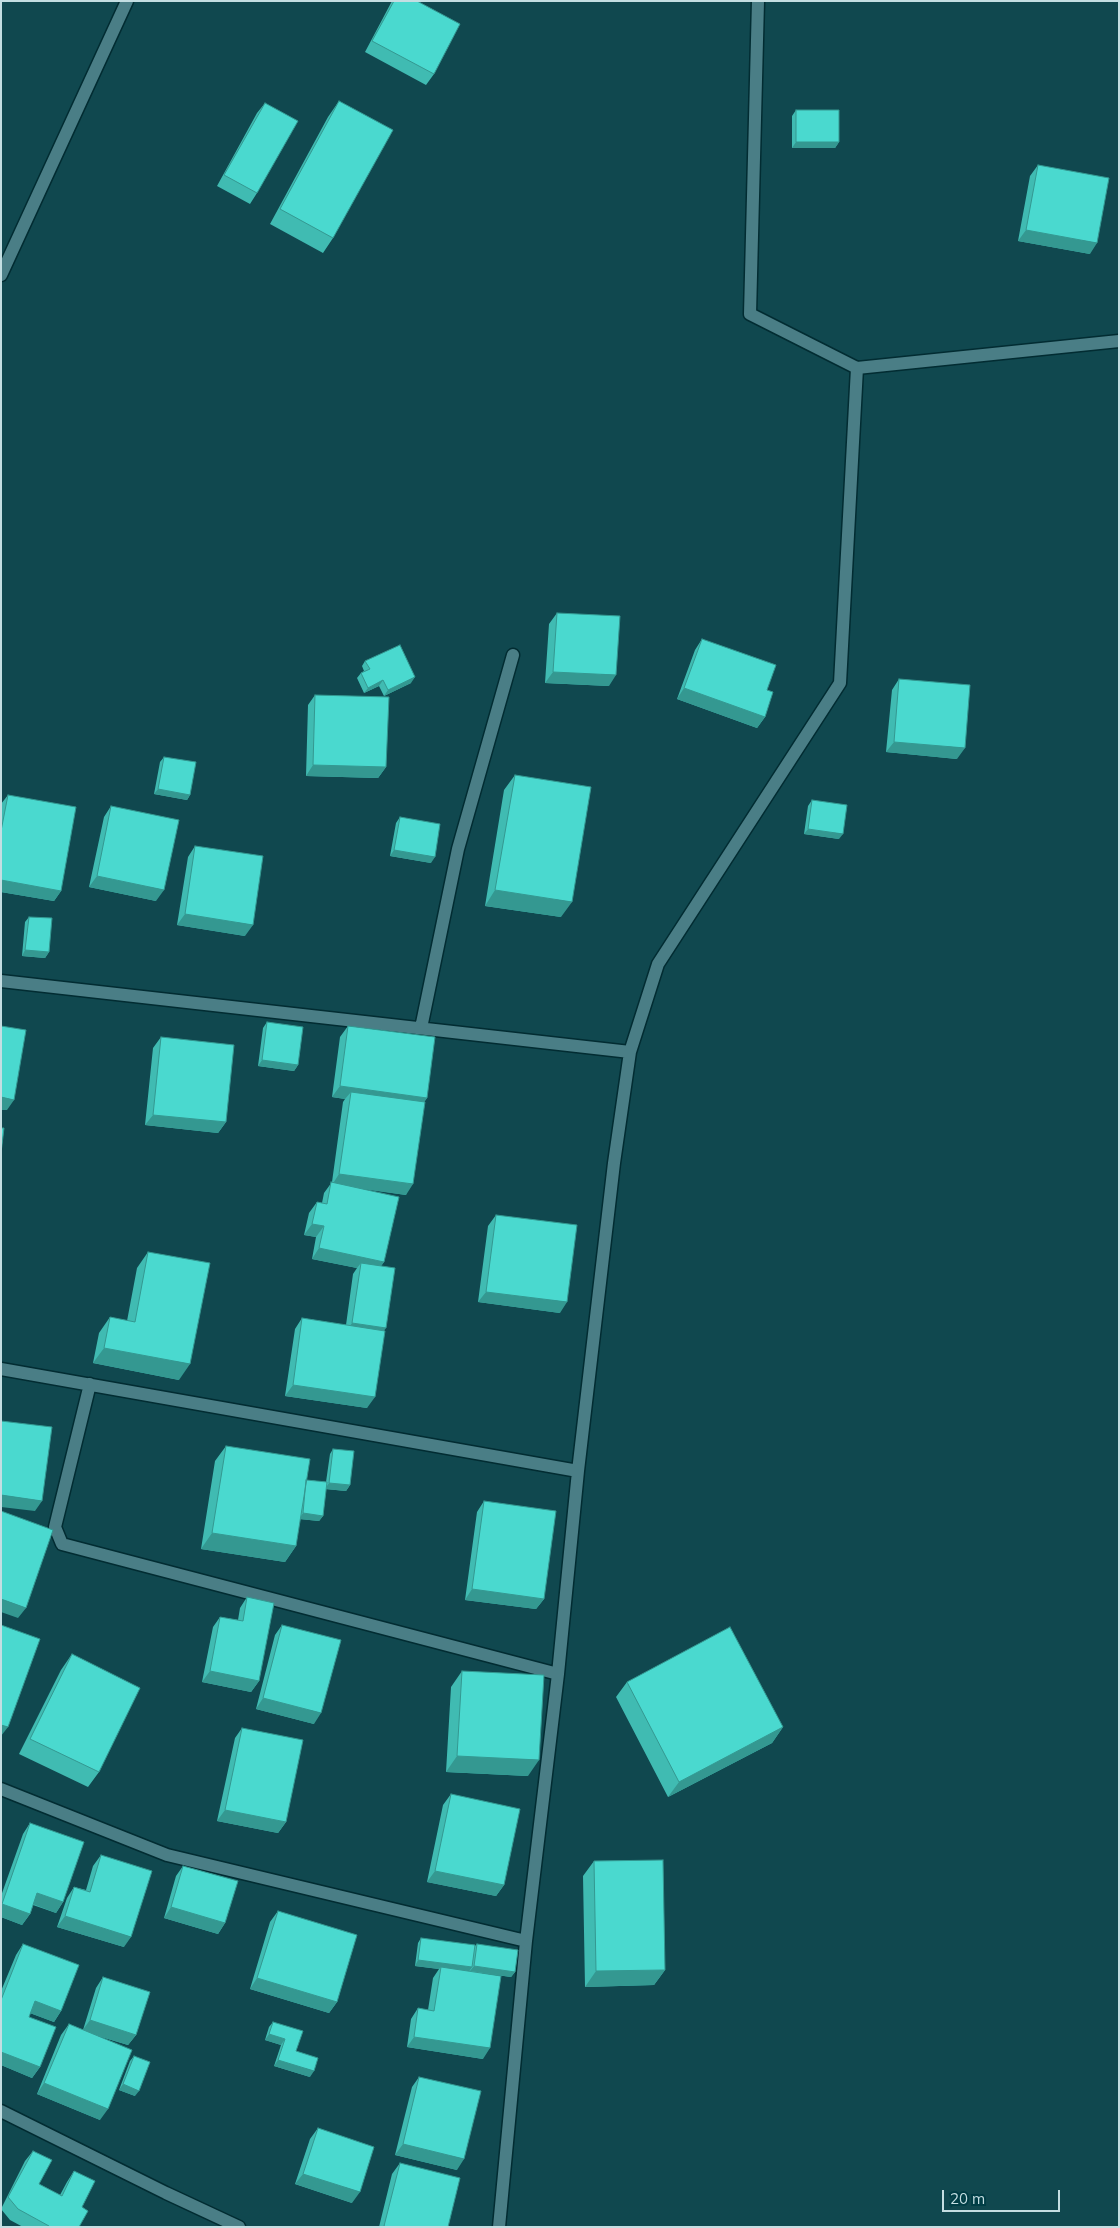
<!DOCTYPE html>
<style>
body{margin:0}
#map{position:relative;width:1120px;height:2228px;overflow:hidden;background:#10484f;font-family:Mulish,sans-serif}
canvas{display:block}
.frame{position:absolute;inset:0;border:2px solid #c4dee2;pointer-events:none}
.scale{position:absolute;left:942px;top:2190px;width:118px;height:22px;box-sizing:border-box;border:2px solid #c4dee2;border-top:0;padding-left:6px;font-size:15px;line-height:18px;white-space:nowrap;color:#c4dee2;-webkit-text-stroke:4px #003d45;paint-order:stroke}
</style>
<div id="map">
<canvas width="1120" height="2228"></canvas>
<div class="frame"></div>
<div class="scale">20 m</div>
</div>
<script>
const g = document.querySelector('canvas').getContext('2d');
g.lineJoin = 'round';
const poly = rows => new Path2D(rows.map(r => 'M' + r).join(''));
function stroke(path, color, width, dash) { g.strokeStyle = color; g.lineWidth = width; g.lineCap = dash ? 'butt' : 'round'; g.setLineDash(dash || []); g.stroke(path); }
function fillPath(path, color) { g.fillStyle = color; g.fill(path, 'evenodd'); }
const street = poly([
 [758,1,750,314,857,368,1119,341],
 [1,275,127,1],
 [1,981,630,1052],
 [421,1028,458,849,513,655],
 [1,1369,578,1471],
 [90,1384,55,1527,62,1544,558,1674],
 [1,1789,167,1855,526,1941],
 [1,2111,166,2193,239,2227],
 [499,2227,526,1941,558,1674,578,1471,614,1163,630,1052,658,964,840,683,857,368]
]);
const wall = poly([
 [392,1,417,1,434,74,426,85,365,52],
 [339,101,333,238,323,253,270,224,328,117],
 [265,103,257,193,250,204,217,186,257,113],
 [796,110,839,142,835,148,792,148,792,116],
 [1038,165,1090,254,1018,241,1030,176],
 [557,613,609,686,545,683,549,624],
 [702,639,767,690,765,717,757,728,677,699,695,650],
 [365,661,411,683,384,696,379,686,364,693,357,678,361,673,364,671,362,666],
 [899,679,957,759,886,752,892,690],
 [315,695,386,767,378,778,306,776,308,705],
 [164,757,190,795,187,800,154,794,160,762],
 [515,775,561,917,485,906,504,790],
 [8,795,61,891,54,901,1,892,1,804],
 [812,800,839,839,804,834,808,806],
 [111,806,156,901,89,887,104,817],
 [400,817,431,863,390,856,396,823],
 [195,846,245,936,177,925,188,857],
 [29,917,49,952,45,958,22,956,25,922],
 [267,1022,298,1065,294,1071,258,1066,263,1028],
 [348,1026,427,1098,424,1102,406,1195,359,1188,384,1262,381,1266,384,1331,367,1408,285,1396,295,1329,302,1318,346,1325,353,1274,357,1268,312,1259,316,1237,304,1235,309,1213,317,1202,322,1203,324,1193,332,1182,343,1102,345,1099,332,1097,340,1037],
 [161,1037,226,1122,218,1133,145,1125,153,1048],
 [496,1215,560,1313,478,1302,488,1226],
 [148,1252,179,1380,93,1363,99,1333,110,1317,127,1321,137,1268],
 [226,1446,307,1480,326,1482,330,1454,333,1449,350,1485,346,1491,326,1489,323,1516,319,1521,300,1519,296,1546,285,1562,201,1549,215,1461],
 [484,1501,544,1599,536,1609,465,1600,477,1512],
 [247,1597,259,1681,251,1692,202,1682,213,1627,220,1617,238,1620,240,1608],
 [282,1625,314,1724,256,1709,275,1635],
 [72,1654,99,1772,88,1787,19,1754,61,1670],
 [462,1671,528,1776,446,1772,451,1687],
 [627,1682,783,1727,772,1743,668,1797,616,1697],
 [242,1728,286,1822,278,1833,217,1821,235,1738],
 [451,1794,504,1885,496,1896,427,1882,443,1805],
 [30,1823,63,1902,56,1913,33,1905,30,1914,22,1925,1,1917,1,1896,23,1834],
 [101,1855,124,1947,57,1927,67,1898,74,1887,86,1890,93,1866],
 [594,1861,665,1970,654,1985,585,1987,583,1876],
 [183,1866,225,1923,218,1934,164,1918,176,1876],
 [278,1911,337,2002,329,2013,250,1989,270,1922],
 [421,1938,475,1946,477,1944,515,1972,511,1977,482,1973,483,2059,407,2047,411,2019,418,2008,428,2010,433,1978,439,1969,415,1966,418,1943],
 [23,1944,61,2011,54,2022,30,2013,29,2017,40,2067,32,2078,1,2065,1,1991,16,1955],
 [103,1977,136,2035,128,2045,98,2036,100,2120,37,2094,61,2035,69,2024,83,2030,96,1988],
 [273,2022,296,2051,310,2077,274,2066,281,2045,265,2040,269,2027],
 [134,2056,135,2096,119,2090,130,2061],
 [419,2077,457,2170,395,2155,412,2087],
 [318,2128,352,2203,295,2184,310,2139],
 [33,2151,39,2184,60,2195,67,2182,74,2171,82,2207,79,2227,23,2227,10,2220,1,2209,25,2161],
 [400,2163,448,2227,379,2227,392,2174]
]);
const shadedWall = poly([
 [796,142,839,142,835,148,792,148],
 [1026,230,1097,243,1090,254,1018,241],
 [553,672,616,675,609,686,545,683],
 [415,677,411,683,384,696,388,690],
 [383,680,379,686,364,693,368,688],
 [684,688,765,717,757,728,677,699],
 [894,742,965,748,957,759,886,752],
 [313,765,386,767,378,778,306,776],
 [158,789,190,795,187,800,154,794],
 [808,829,843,834,839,839,804,834],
 [394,850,435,857,431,863,390,856],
 [97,876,164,890,156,901,89,887],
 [1,880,61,891,54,901,1,892],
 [495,890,572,902,561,917,485,906],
 [185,914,253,925,245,936,177,925],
 [25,950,49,952,45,958,22,956],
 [262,1060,298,1065,294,1071,258,1066],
 [340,1086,427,1098,420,1108,351,1092,345,1099,332,1097],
 [1,1097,14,1100,7,1110,1,1110],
 [153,1115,226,1122,218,1133,145,1125],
 [339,1174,413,1184,406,1195,332,1185],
 [312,1224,324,1226,316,1237,304,1235],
 [319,1248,384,1262,376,1273,361,1263,357,1268,312,1259],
 [486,1292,567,1302,560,1313,478,1302],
 [352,1323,386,1328,378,1339,344,1334],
 [104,1348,190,1364,179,1380,93,1363],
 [293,1385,375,1397,367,1408,285,1396],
 [329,1483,350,1485,346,1491,325,1489],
 [1,1495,42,1501,35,1511,1,1507],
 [303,1513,323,1516,319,1521,299,1519],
 [212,1533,296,1546,285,1562,201,1549],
 [472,1589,544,1599,536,1609,465,1600],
 [1,1599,26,1608,18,1618,1,1612],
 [210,1671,259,1681,251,1692,202,1682],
 [263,1698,321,1713,314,1724,256,1709],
 [1,1725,8,1727,1,1736],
 [783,1727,772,1743,668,1797,679,1782],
 [457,1756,539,1760,528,1776,446,1772],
 [225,1810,286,1822,278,1833,217,1821],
 [435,1871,504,1885,496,1896,427,1882],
 [37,1893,63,1902,56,1913,30,1903],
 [2,1904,30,1914,22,1925,1,1917,1,1905],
 [171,1907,225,1923,218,1934,164,1918],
 [65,1916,131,1937,124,1947,57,1927],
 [418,1960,472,1967,468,1973,441,1967,439,1969,415,1966],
 [474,1966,515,1972,511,1977,470,1971],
 [665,1970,654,1985,585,1987,596,1971],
 [257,1978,337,2002,329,2013,250,1989],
 [35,2001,61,2011,54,2022,27,2012],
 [90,2020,136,2035,128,2045,82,2031],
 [269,2034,285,2039,281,2045,265,2040],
 [414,2037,490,2048,483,2059,407,2047],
 [1,2052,40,2067,32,2078,1,2065],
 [278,2060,314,2071,310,2077,274,2066],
 [44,2083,108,2109,100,2120,37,2094],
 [123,2084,139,2091,135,2096,119,2090],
 [403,2144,464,2159,457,2170,395,2155],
 [303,2174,360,2192,352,2203,295,2184]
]);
const building = poly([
 [394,1,417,1,460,24,434,74,372,41,394,1],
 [339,101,393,130,333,238,280,209,339,101],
 [265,103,298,121,257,193,224,175,265,103],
 [796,110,839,110,839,142,796,142,796,110],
 [1038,165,1109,178,1097,243,1026,230,1038,165],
 [557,613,620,616,616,675,553,672,557,613],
 [702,639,776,665,767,690,773,692,765,717,684,688,702,639],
 [400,645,415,677,388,690,383,680,368,688,361,673,370,669,365,661,400,645],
 [899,679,970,685,965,748,894,742,899,679],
 [315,695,389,697,386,767,313,765,315,695],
 [164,757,196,762,190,795,158,789,164,757],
 [515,775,591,787,572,902,495,890,515,775],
 [8,795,76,807,61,891,1,880,1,831,8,795],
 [812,800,847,805,843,834,808,829,812,800],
 [111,806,179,820,164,890,97,876,111,806],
 [400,817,440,824,435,857,394,850,400,817],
 [195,846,263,856,253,925,185,914,195,846],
 [29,917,52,918,49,952,25,950,29,917],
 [267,1022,303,1027,298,1065,262,1060,267,1022],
 [1,1026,26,1030,14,1100,1,1097,1,1026],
 [348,1026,435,1037,427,1098,340,1086,348,1026],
 [161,1037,234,1045,226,1122,153,1115,161,1037],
 [351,1092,425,1102,413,1184,339,1174,351,1092],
 [1,1128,4,1128,1,1153,1,1128],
 [331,1182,399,1197,384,1262,319,1248,324,1226,312,1224,317,1202,327,1204,331,1182],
 [496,1215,577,1225,567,1302,486,1292,496,1215],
 [148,1252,210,1263,190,1364,104,1348,110,1317,135,1322,148,1252],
 [361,1263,395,1268,386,1328,352,1323,361,1263],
 [302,1318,385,1331,375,1397,293,1385,302,1318],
 [1,1421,52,1427,42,1501,1,1495,1,1421],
 [226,1446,310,1459,296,1546,212,1533,226,1446],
 [333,1449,354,1451,350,1485,329,1483,333,1449],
 [306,1480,327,1482,323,1516,303,1513,306,1480],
 [484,1501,556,1511,544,1599,472,1589,484,1501],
 [1,1511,53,1530,26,1608,1,1599,1,1511],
 [247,1597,274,1603,259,1681,210,1671,220,1617,243,1621,247,1597],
 [1,1625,40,1639,8,1727,1,1725,1,1625],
 [282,1625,341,1640,321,1713,263,1698,282,1625],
 [730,1627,783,1727,679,1782,627,1682,730,1627],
 [72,1654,140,1688,99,1772,30,1739,72,1654],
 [462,1671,544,1675,539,1760,457,1756,462,1671],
 [242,1728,303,1740,286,1822,225,1810,242,1728],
 [451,1794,520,1809,504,1885,435,1871,451,1794],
 [30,1823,84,1842,63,1902,37,1893,30,1914,2,1904,30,1823],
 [101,1855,152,1871,131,1937,65,1916,74,1887,90,1892,101,1855],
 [663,1860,665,1970,596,1971,594,1861,663,1860],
 [183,1866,238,1881,225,1923,171,1907,183,1866],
 [278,1911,357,1935,337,2002,257,1978,278,1911],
 [421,1938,475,1945,472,1967,418,1960,421,1938],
 [23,1944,79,1965,61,2011,35,2001,29,2017,56,2027,40,2067,1,2052,1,2000,23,1944],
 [477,1944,518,1950,515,1972,474,1966,477,1944],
 [441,1967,501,1976,490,2048,414,2037,418,2008,434,2011,441,1967],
 [103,1977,150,1992,136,2035,90,2020,103,1977],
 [273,2022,303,2031,296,2051,318,2058,314,2071,278,2060,285,2039,269,2034,273,2022],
 [69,2024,132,2050,108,2109,44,2083,69,2024],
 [134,2056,150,2062,139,2091,123,2084,134,2056],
 [419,2077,481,2091,464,2159,403,2144,419,2077],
 [318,2128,374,2147,360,2192,303,2174,318,2128],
 [33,2151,52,2160,39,2184,62,2196,74,2171,95,2181,82,2207,88,2211,79,2227,49,2227,49,2226,18,2209,8,2197,33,2151],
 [400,2163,460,2178,448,2227,387,2227,384,2226,400,2163]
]);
stroke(street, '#022c32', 15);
stroke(street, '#4a7e86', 12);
fillPath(wall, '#40bbb2');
fillPath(shadedWall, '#349891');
fillPath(building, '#4ad9cf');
stroke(building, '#349891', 1);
</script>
